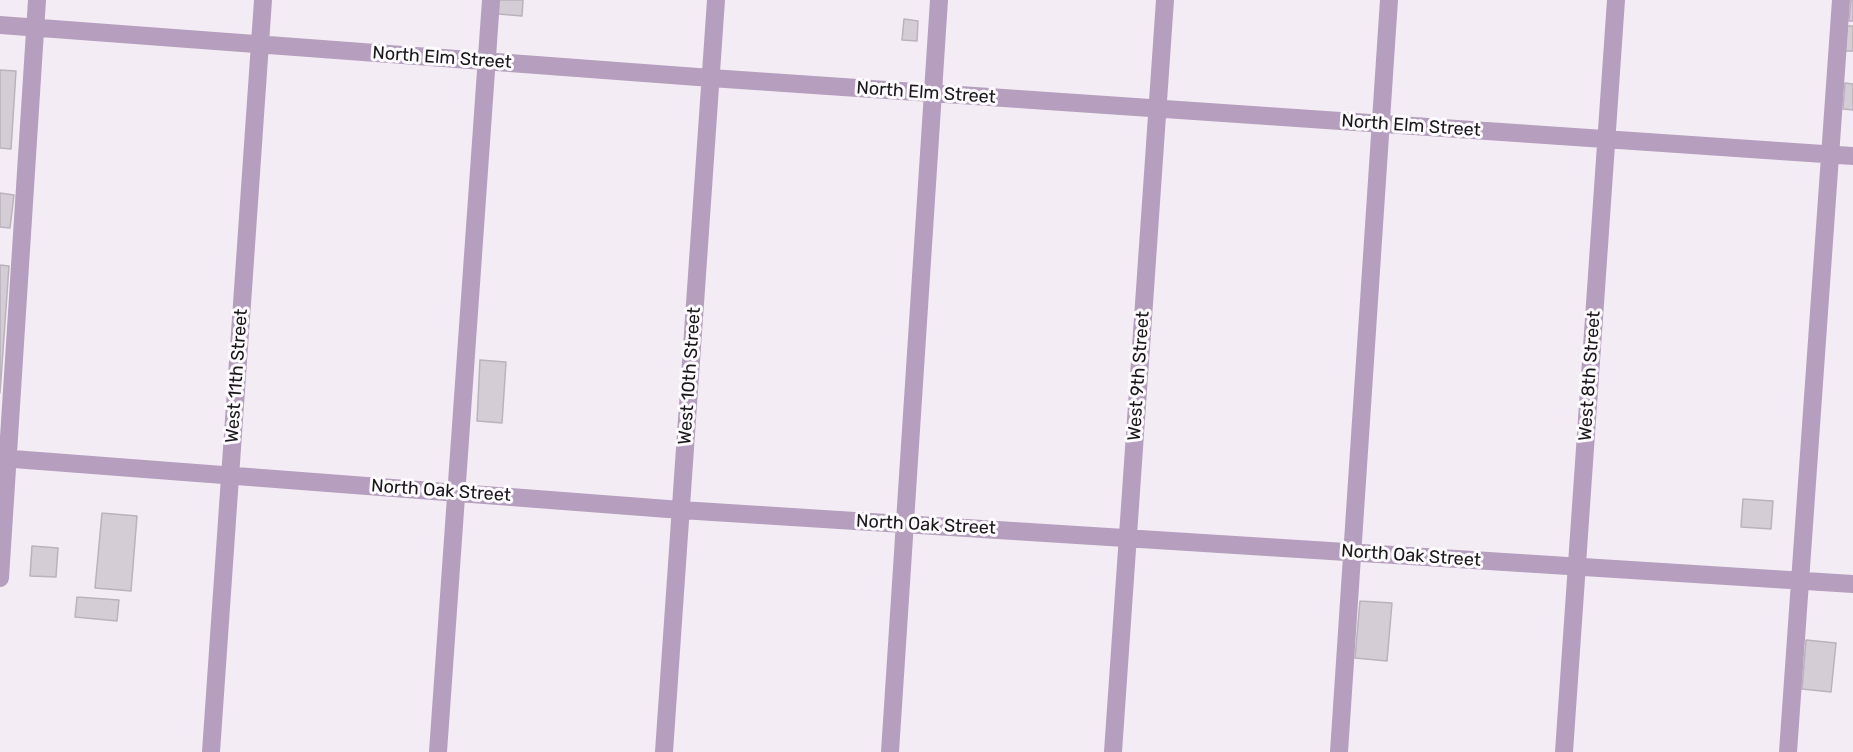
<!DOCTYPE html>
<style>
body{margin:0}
canvas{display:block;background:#f3ecf5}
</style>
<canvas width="1853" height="752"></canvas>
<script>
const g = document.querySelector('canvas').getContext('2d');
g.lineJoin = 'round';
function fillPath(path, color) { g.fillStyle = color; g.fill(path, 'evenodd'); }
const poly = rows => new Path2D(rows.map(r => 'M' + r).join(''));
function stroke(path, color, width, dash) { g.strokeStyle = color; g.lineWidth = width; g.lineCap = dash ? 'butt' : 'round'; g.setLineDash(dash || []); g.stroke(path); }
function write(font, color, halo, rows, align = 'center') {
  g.font = font + ' Rubik,sans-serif'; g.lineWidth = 6; g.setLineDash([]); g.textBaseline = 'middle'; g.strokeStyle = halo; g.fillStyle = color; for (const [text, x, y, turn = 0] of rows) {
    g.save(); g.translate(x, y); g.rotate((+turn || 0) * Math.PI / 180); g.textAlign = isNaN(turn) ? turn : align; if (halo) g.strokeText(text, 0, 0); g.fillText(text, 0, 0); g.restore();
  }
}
const building = poly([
 [499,0,523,0,522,16,498,14,499,0],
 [1851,0,1853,0,1853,21,1849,21,1851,0],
 [904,19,918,21,917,41,902,40,904,19],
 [1847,26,1853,26,1853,51,1845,51,1847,26],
 [0,70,16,71,11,149,0,148,0,70],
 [1845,83,1853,84,1853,110,1843,109,1845,83],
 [0,193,14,195,10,228,0,227,0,193],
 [0,265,9,266,0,393,0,265],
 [480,360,506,362,502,423,477,421,480,360],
 [1743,499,1773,501,1771,529,1741,527,1743,499],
 [102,513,137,516,131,591,95,588,102,513],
 [32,546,58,548,56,577,30,576,32,546],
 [77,597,119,600,117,621,75,617,77,597],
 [1360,601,1392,603,1387,661,1355,658,1360,601],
 [1806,640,1836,643,1831,692,1802,689,1806,640]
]);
const minor = poly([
 [0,25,711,78,1853,156],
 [0,458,681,510,1853,584],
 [0,578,37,0],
 [211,752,263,0],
 [438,752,491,0],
 [664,752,716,0],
 [890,752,939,0],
 [1113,752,1165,0],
 [1339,752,1389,0],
 [1564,752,1616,0],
 [1788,752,1841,0]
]);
const streetNames = [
 ["North Elm Street",442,58,4],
 ["North Elm Street",926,93,4],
 ["North Elm Street",1411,126,4],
 ["West 11th Street",237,376,-86],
 ["West 10th Street",690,376,-86],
 ["West 9th Street",1139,376,-86],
 ["West 8th Street",1590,376,-86],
 ["North Oak Street",441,491,4],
 ["North Oak Street",926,525,3],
 ["North Oak Street",1411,556,4]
];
fillPath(building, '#d4cdd6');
stroke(building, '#b9b3bc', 1.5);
stroke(minor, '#b69fbe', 18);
write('18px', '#19171a', '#fefbff', streetNames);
</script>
